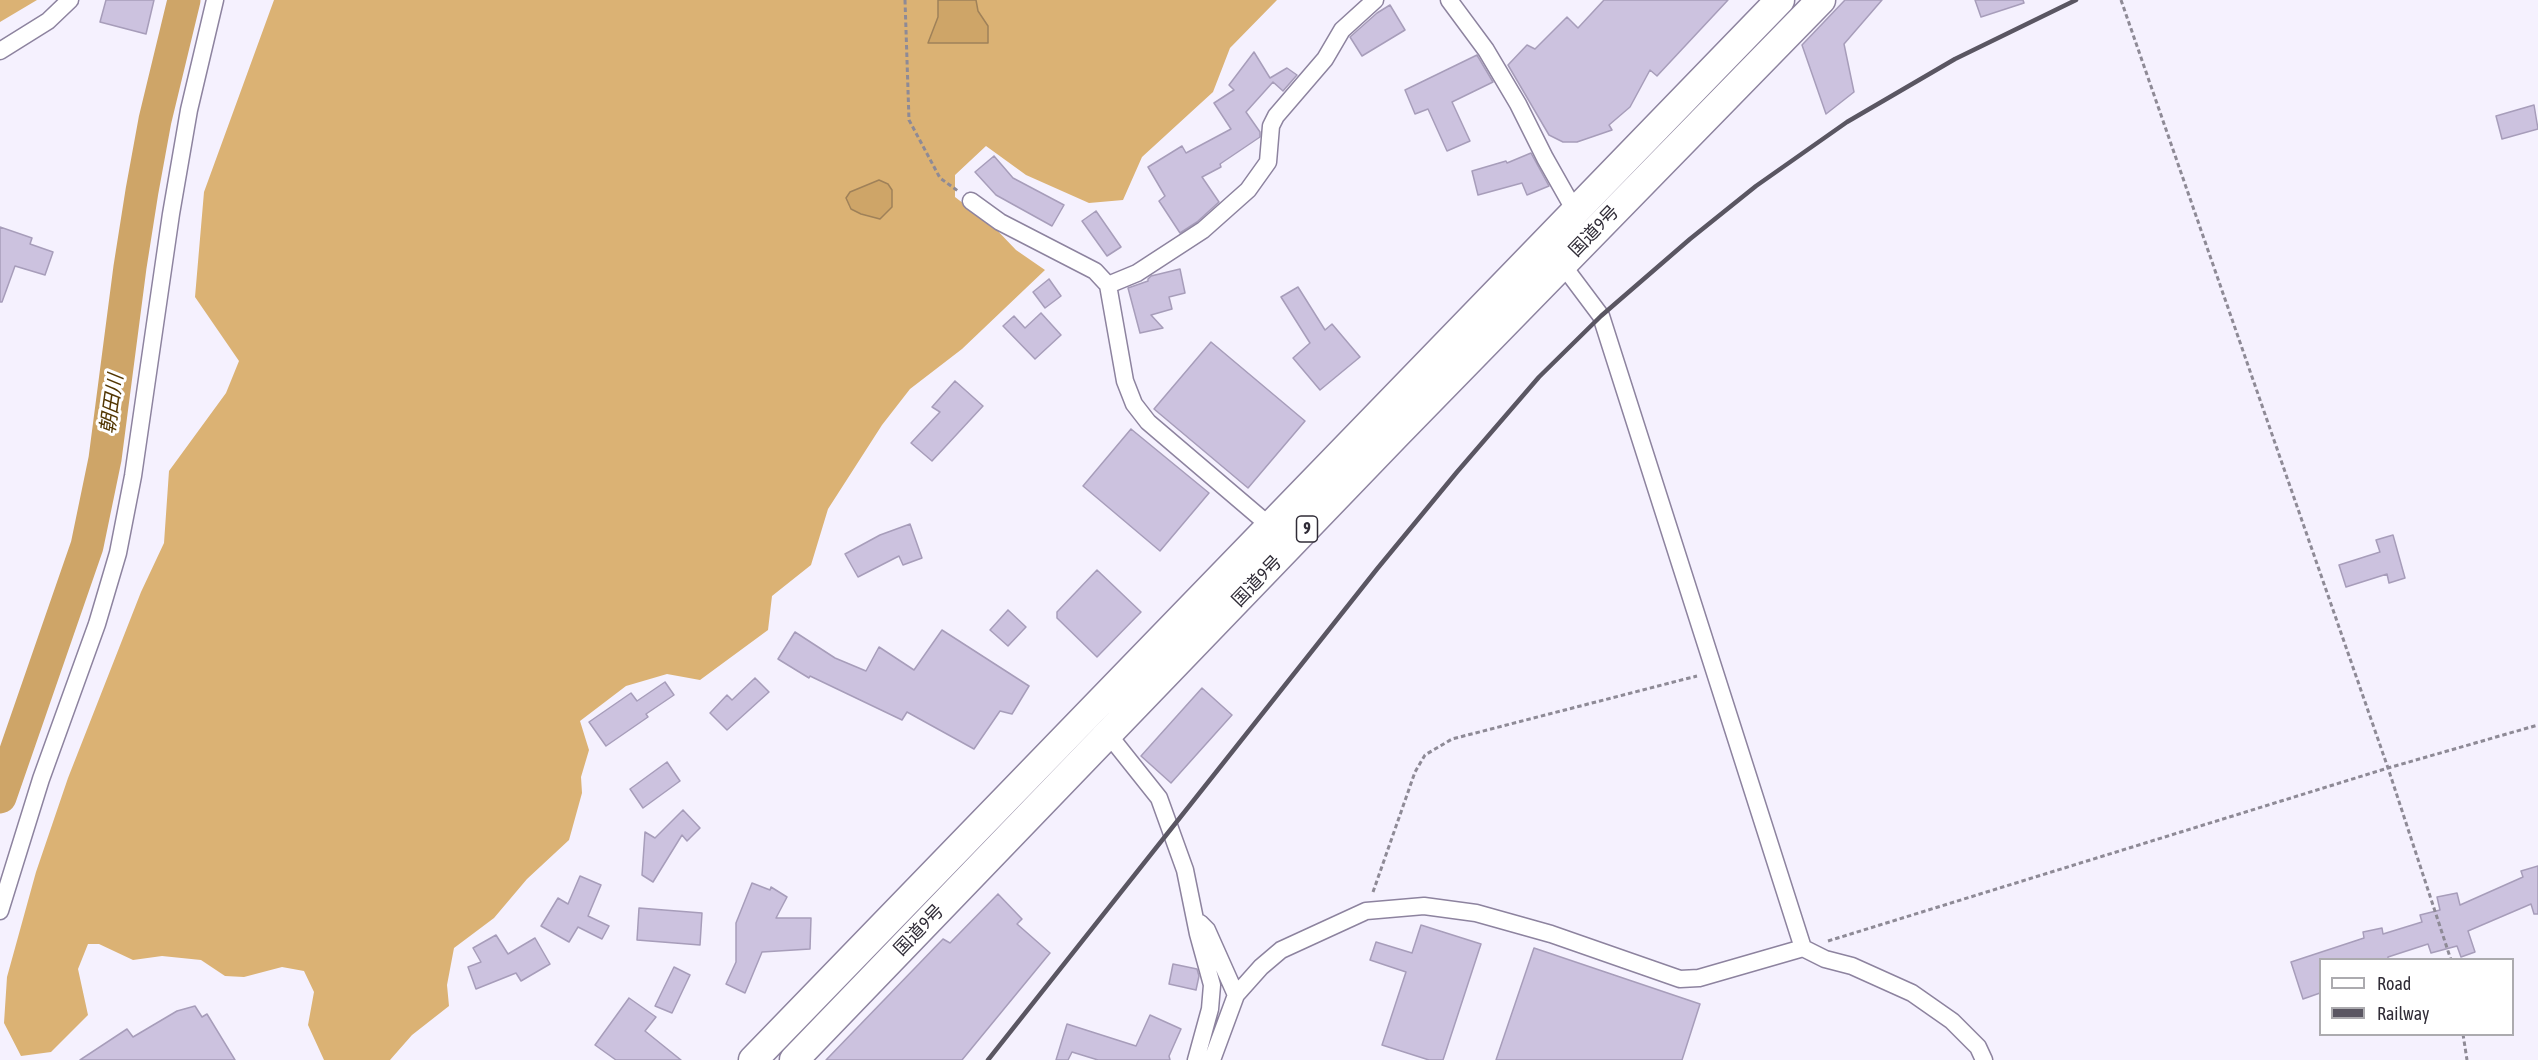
<!DOCTYPE html>
<meta charset="utf-8">
<style>
body{margin:0}
#map{position:relative;width:2538px;height:1060px;overflow:hidden;background:#f5f1fe;font-family:"Asap Condensed",sans-serif}
canvas{display:block}
.legend{position:absolute;left:2319px;top:958px;width:195px;height:78px;box-sizing:border-box;background:#fff;border:2px solid #acabaf;margin:0;padding:8px 10px;list-style:none;font-size:18px;color:#302c37}
.legend li{display:flex;align-items:center;gap:12px;height:30px}
.legend b{width:30px;border:2px solid #acabaf}
</style>
<div id="map">
<canvas width="2538" height="1060"></canvas>
<ul class="legend">
<li><b style="height:8px;background:#fff"></b>Road</li>
<li><b style="height:8px;background:#5a5662"></b>Railway</li>
</ul>
</div>
<script>
const g = document.querySelector('canvas').getContext('2d');
g.lineJoin = 'round';
function fillPath(path, color) { g.fillStyle = color; g.fill(path, 'evenodd'); }
const poly = rows => new Path2D(rows.map(r => 'M' + r).join(''));
function stroke(path, color, width, dash) { g.strokeStyle = color; g.lineWidth = width; g.lineCap = dash ? 'butt' : 'round'; g.setLineDash(dash || []); g.stroke(path); }
function write(font, color, halo, rows, align = 'center') {
  g.font = font + ' "Asap Condensed","Noto Sans JP",sans-serif'; g.lineWidth = 6; g.setLineDash([]); g.textBaseline = 'middle'; g.strokeStyle = halo; g.fillStyle = color; for (const [text, x, y, turn = 0] of rows) {
    g.save(); g.translate(x, y); g.rotate((+turn || 0) * Math.PI / 180); g.textAlign = isNaN(turn) ? turn : align; if (halo) g.strokeText(text, 0, 0); g.fillText(text, 0, 0); g.restore();
  }
}
const forest = poly([
 [0,0,37,0,0,22],
 [274,0,1277,0,1230,48,1213,92,1142,157,1123,200,1089,203,1026,175,986,146,955,175,955,197,994,227,1016,250,1045,270,962,349,910,389,882,425,828,509,811,565,772,596,768,630,700,680,667,674,626,686,580,721,589,750,581,777,582,793,569,840,527,879,494,918,454,948,447,985,449,1006,412,1035,390,1060,324,1060,308,1025,314,992,304,971,282,967,244,977,225,976,201,960,162,956,133,960,99,944,88,944,78,969,88,1015,51,1052,21,1056,4,1023,7,977,36,872,68,778,141,592,164,543,169,471,226,393,239,361,195,297,204,192]
]);
const water = poly([
 [938,0,976,0,978,11,988,26,988,43,928,43,938,17,938,0],
 [879,180,888,184,892,190,892,207,880,219,861,214,851,209,846,198,850,192,879,180]
]);
const river = poly([
 [0,797,87,546,105,459,130,267,142,191,155,120,184,0]
]);
const building = poly([
 [106,0,154,0,146,34,100,22,106,0],
 [1604,0,1728,0,1657,76,1650,70,1630,107,1609,125,1612,130,1577,142,1563,142,1549,135,1508,65,1527,45,1535,49,1567,17,1578,28,1604,0],
 [1845,0,1882,0,1844,44,1854,92,1826,114,1802,45,1845,0],
 [1975,0,2023,0,2024,3,1981,17,1975,0],
 [1390,5,1405,30,1362,56,1350,37,1377,13,1390,5],
 [1254,52,1270,78,1287,68,1297,75,1283,91,1273,82,1246,112,1260,132,1260,137,1220,164,1221,167,1202,177,1219,202,1197,222,1180,233,1159,201,1165,196,1148,167,1182,146,1186,153,1231,129,1214,103,1234,90,1229,85,1254,52],
 [1477,55,1493,82,1452,102,1470,141,1447,151,1428,109,1415,114,1405,90,1477,55],
 [2534,105,2538,129,2502,139,2496,116,2534,105],
 [1531,153,1549,186,1527,195,1522,183,1478,195,1472,171,1506,161,1507,163,1531,153],
 [994,156,1013,178,1064,205,1052,226,996,195,975,172,994,156],
 [1096,211,1121,247,1107,256,1082,221,1096,211],
 [0,227,32,238,30,244,53,252,45,275,15,266,2,302,0,302,0,227],
 [1180,269,1185,293,1169,297,1172,309,1151,315,1163,328,1140,333,1128,288,1148,281,1148,279,1151,276,1180,269],
 [1049,279,1061,296,1045,308,1033,292,1049,279],
 [1298,287,1325,330,1332,324,1360,357,1320,390,1293,358,1310,343,1281,297,1298,287],
 [1041,313,1061,335,1035,359,1003,326,1014,316,1025,328,1041,313],
 [1211,342,1305,421,1248,488,1154,409,1211,342],
 [955,381,983,406,932,461,911,443,940,412,932,407,955,381],
 [1131,429,1209,493,1160,551,1083,486,1131,429],
 [910,524,922,558,903,565,899,556,858,577,845,554,880,535,910,524],
 [2393,535,2405,578,2389,583,2387,574,2346,587,2339,565,2380,552,2376,540,2393,535],
 [1097,570,1141,612,1097,657,1057,618,1057,612,1097,570],
 [1008,610,1026,627,1008,646,990,630,1008,610],
 [942,630,1029,686,1012,714,1000,711,974,749,907,712,902,720,810,676,809,678,778,659,795,632,835,658,866,671,879,647,914,670,942,630],
 [755,678,769,692,727,730,710,713,727,695,732,700,755,678],
 [665,682,674,695,646,714,648,717,606,746,589,722,631,693,637,701,665,682],
 [1202,688,1232,715,1171,783,1141,756,1202,688],
 [667,762,680,781,643,808,630,789,667,762],
 [683,810,700,828,687,841,682,835,653,882,642,875,645,832,655,838,683,810],
 [2538,866,2538,914,2534,914,2531,904,2468,931,2475,952,2461,957,2457,946,2431,953,2428,944,2388,957,2388,960,2320,960,2320,993,2303,999,2291,962,2364,938,2363,932,2382,928,2383,934,2422,922,2420,915,2440,910,2437,897,2457,893,2460,905,2523,877,2521,871,2538,866],
 [580,876,601,885,588,916,609,926,602,939,578,927,569,942,541,926,558,898,568,904,580,876],
 [752,883,770,890,771,887,787,897,776,918,811,918,810,949,762,952,745,993,726,984,736,962,736,923,752,883],
 [998,894,1022,919,1017,924,1050,953,962,1060,826,1060,943,939,950,943,998,894],
 [639,908,702,913,700,945,637,940,639,908],
 [1421,925,1481,944,1443,1060,1429,1060,1382,1045,1406,972,1370,960,1376,942,1412,953,1421,925],
 [496,935,508,954,535,938,550,964,521,981,516,973,476,989,468,967,481,962,473,948,496,935],
 [1534,948,1700,1004,1682,1060,1496,1060,1534,948],
 [1173,964,1197,969,1199,976,1196,990,1169,984,1173,964],
 [674,967,690,975,672,1013,655,1006,674,967],
 [629,998,656,1017,645,1031,681,1060,616,1060,595,1045,629,998],
 [195,1006,202,1017,207,1014,235,1060,80,1060,127,1029,133,1037,177,1011,195,1006],
 [1150,1015,1181,1029,1169,1056,1170,1060,1098,1060,1072,1052,1068,1060,1056,1060,1067,1024,1136,1046,1150,1015]
]);
const path = poly([
 [905,0,909,120,940,178,958,191],
 [2121,0,2388,768,2451,960],
 [1373,892,1415,772,1425,755,1452,739,1697,676],
 [1828,941,2388,768,2538,725],
 [2463,1034,2467,1060]
]);
const street = poly([
 [1449,0,1486,50,1518,104,1545,158,1575,211],
 [0,51,48,21,70,0],
 [971,201,1000,222,1095,271,1108,285,1125,381,1134,404,1148,422,1270,526],
 [1562,264,1601,316,1803,948,1825,959,1852,966,1912,993,1952,1021,1978,1047,1984,1060],
 [1108,285,1137,273,1203,230,1248,190,1268,162,1271,126,1276,116,1325,59,1342,30,1375,0],
 [1108,734,1159,798,1185,870,1198,934,1212,985,1210,1009,1196,1060],
 [0,911,41,779,97,624,118,553,133,476,171,214,189,110,215,0],
 [1200,923,1207,930,1236,995],
 [1212,1060,1236,995,1261,967,1281,950,1366,911,1424,906,1476,913,1551,934,1680,979,1699,978,1803,948]
]);
const highway = poly([
 [753,1060,1780,0],
 [794,1060,1396,435,1821,0]
]);
const rail = poly([
 [988,1060,1377,569,1457,472,1539,377,1601,316,1690,239,1756,186,1847,122,1955,59,2076,0]
]);
const shields = [
 [1307,529,21]
];
const shieldNames = [
 ["9",1307,529]
];
const streetNames = [
 ["国道9号",1594,231,-46],
 ["国道9号",1257,581,-46],
 ["国道9号",919,930,-46]
];
const waterNames = [
 ["朝田川",112,404,-82]
];
fillPath(forest, '#dbb274');
fillPath(water, '#cea568');
stroke(water, '#9f8159', 1.5);
stroke(river, '#cea568', 33);
fillPath(building, '#ccc2df');
stroke(building, '#a79dba', 1.5);
stroke(street, '#8d839f', 19);
stroke(highway, '#8d839f', 31);
stroke(path, '#8e8a96', 3, [4.5, 3]);
stroke(street, '#fff', 16);
stroke(highway, '#fff', 28);
stroke(rail, '#5a5662', 4.5);
for (const [x, y, w] of shields) { const box = new Path2D(); box.roundRect(x - w / 2, y - 13, w, 26, 4.5); g.fillStyle = '#fff'; g.fill(box); stroke(box, '#302c37', 1.5); }
write('bold 16px', '#302c37', null, shieldNames);
write('18px', '#302c37', '#fff', streetNames);
write('italic 20px', '#533703', '#fff', waterNames);
</script>
